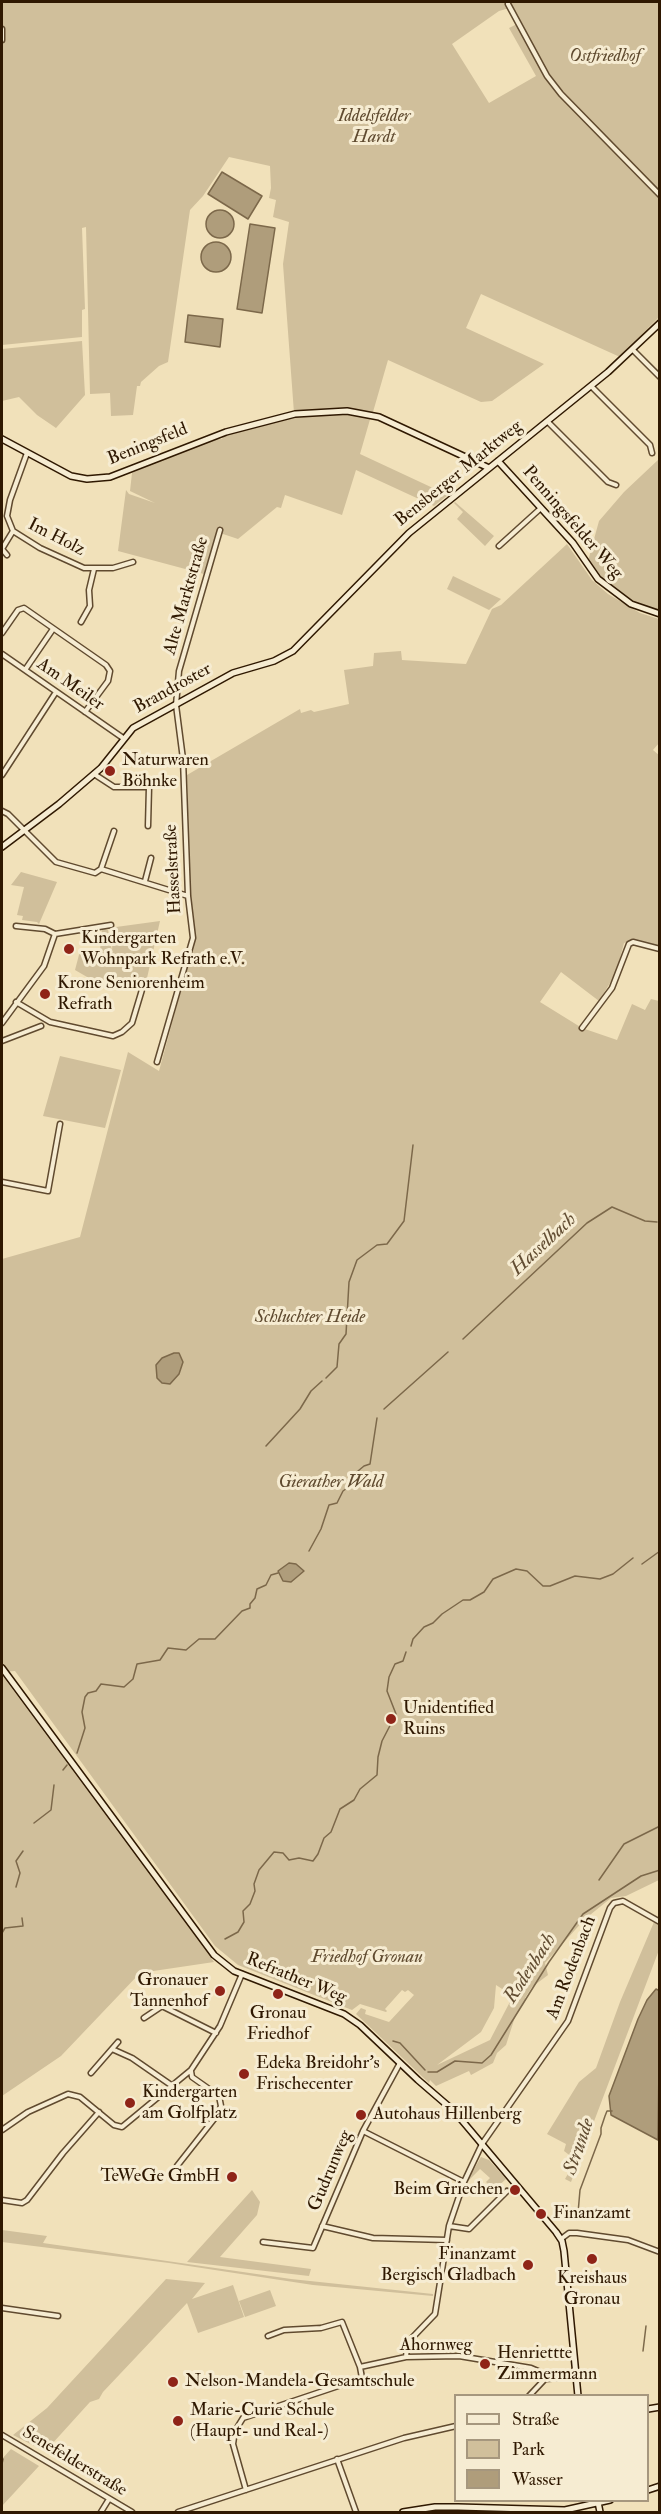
<!DOCTYPE html>
<meta charset="utf-8">
<style>
body{margin:0}
#map{position:relative;width:661px;height:2514px;overflow:hidden;background:#f1e1ba;font-family:"IM FELL Double Pica",serif}
canvas{display:block}
.frame{position:absolute;inset:0;border:3px solid #2f1801;pointer-events:none}
.legend{position:absolute;left:454px;top:2394px;width:195px;height:108px;box-sizing:border-box;background:#f6ecd2;border:2px solid #a6977e;margin:0;padding:8px 10px;list-style:none;font-size:18px;color:#2f1801}
.legend li{display:flex;align-items:center;gap:12px;height:30px}
.legend b{width:30px;border:2px solid #a6977e}
</style>
<div id="map">
<canvas width="661" height="2514"></canvas>
<div class="frame"></div>
<ul class="legend">
<li><b style="height:8px;background:#f6ecd2"></b>Straße</li>
<li><b style="height:16px;background:#d0bf9b"></b>Park</li>
<li><b style="height:16px;background:#af9d7b"></b>Wasser</li>
</ul>
</div>
<script>
const g = document.querySelector('canvas').getContext('2d');
g.lineJoin = 'round';
function fillPath(path, color) { g.fillStyle = color; g.fill(path, 'evenodd'); }
const poly = rows => new Path2D(rows.map(r => 'M' + r).join(''));
function stroke(path, color, width, dash) { g.strokeStyle = color; g.lineWidth = width; g.lineCap = dash ? 'butt' : 'round'; g.setLineDash(dash || []); g.stroke(path); }
function write(font, color, halo, rows, align = 'center') {
  g.font = font + ' "IM FELL Double Pica",serif'; g.lineWidth = 6; g.setLineDash([]); g.textBaseline = 'middle'; g.strokeStyle = halo; g.fillStyle = color; for (const [text, x, y, turn = 0] of rows) {
    g.save(); g.translate(x, y); g.rotate((+turn || 0) * Math.PI / 180); g.textAlign = isNaN(turn) ? turn : align; if (halo) g.strokeText(text, 0, 0); g.fillText(text, 0, 0); g.restore();
  }
}
const green = poly([
 [2,2,659,2,659,317,620,357,481,294,466,328,544,364,492,401,481,402,388,360,373,412,354,410,294,413,283,264,289,222,273,217,276,200,269,198,271,188,270,166,229,157,203,196,190,210,168,362,159,366,141,382,140,386,137,386,133,415,111,416,110,393,90,394,86,227,82,228,85,309,82,310,82,337,2,345],
 [513,7,521,22,509,28,536,76,489,103,452,44,499,11],
 [82,341,85,395,56,428,37,415,19,397,2,401,2,349],
 [324,414,361,414,371,416,360,454,448,495,434,506,356,470,342,515,285,495,281,508,277,507,238,539,217,532,204,574,118,551,126,490,129,494,155,503,130,491,132,473,206,440,222,439,225,434,293,417],
 [659,459,659,611,638,605,610,587,588,561,599,521,624,492],
 [455,502,494,536,485,546,457,519,463,512,454,503],
 [567,544,592,580,608,594,640,613,659,619,659,743,653,750,660,756,659,946,633,940,624,943,616,973,599,1001,561,972,540,1002,582,1028,617,1040,632,1004,645,1010,651,999,659,1001,659,1880,626,1896,611,1898,585,1919,545,1963,548,1975,532,1987,525,1998,526,2000,515,2017,506,2045,497,2053,493,2063,471,2075,469,2071,436,2086,430,2080,429,2083,356,2014,361,2008,366,2010,365,2014,389,2022,414,1995,408,1990,405,1992,402,1990,385,2009,387,2011,386,2012,360,2004,352,2010,238,1965,215,1946,15,1671,2,1672,2,1259,80,1237,128,1052,159,1071,195,939,190,889,187,775,300,709,301,713,311,710,314,712,349,704,344,670,373,666,374,653,401,651,402,660,466,664,492,609,501,605],
 [496,1985,513,1996,490,2040,437,2065,481,2032,494,2008],
 [453,576,484,591,501,599,489,610,447,589],
 [21,872,57,882,39,924,37,922,22,920,23,916,17,915,24,887,11,885],
 [160,921,147,978,94,981,75,970,80,951,100,951,102,928,108,930,112,951,113,931,116,927],
 [60,1056,121,1070,105,1128,43,1116],
 [2,1675,214,1962,140,1973,61,2056,2,2096],
 [654,1922,659,1925,659,1950,571,2182,565,2179,576,2160,564,2151,566,2144,547,2134,579,2082,596,2068,620,2002],
 [481,2157,489,2160,506,2179,494,2190,486,2182,490,2178,480,2169,466,2183],
 [252,2190,260,2202,257,2215,220,2257,311,2269,309,2276,187,2262],
 [2,2230,47,2236,43,2243,291,2279,433,2294,433,2296,313,2285,169,2263,2,2242],
 [166,2279,205,2283,192,2299,233,2285,244,2317,198,2333,187,2303,103,2392,99,2399,90,2402,51,2445,48,2453,13,2435,47,2408],
 [270,2290,276,2306,245,2317,239,2301],
 [11,2449,39,2466,2,2506,2,2459]
]);
const water = poly([
 [222,172,262,196,248,219,208,194,222,172],
 '206 224a14 14 0 1 1 28 0a14 14 0 1 1-28 0Z',
 [250,224,275,228,262,313,237,309,250,224],
 '201 257a15 15 0 1 1 30 0a15 15 0 1 1-30 0Z',
 [188,315,223,319,220,347,185,342,188,315],
 [174,1353,179,1353,183,1362,179,1374,170,1384,162,1383,157,1378,156,1365,162,1358,174,1353],
 [289,1563,296,1564,304,1571,291,1582,283,1581,278,1571,289,1563],
 [656,1989,660,1991,658,2140,611,2115,609,2096,638,2019,647,2000,656,1989]
]);
const stream = poly([
 [463,1339,587,1223,612,1207,645,1221,657,1222],
 [326,1378,337,1367,339,1344,346,1334,349,1282,357,1260,377,1245,387,1244,404,1221,413,1145],
 [384,1409,448,1352],
 [266,1446,300,1409,311,1391,322,1381],
 [309,1551,321,1529,329,1505,337,1503,343,1491,350,1486,352,1476,364,1466,370,1464,377,1418],
 [642,1564,660,1551],
 [411,1646,413,1639,424,1627,433,1623,442,1614,463,1600,470,1600,484,1592,493,1579,516,1569,527,1571,543,1586,550,1586,575,1576,600,1579,613,1574,633,1558],
 [77,1753,85,1728,82,1712,85,1697,88,1693,96,1691,101,1684,124,1687,133,1679,137,1664,160,1660,168,1648,186,1650,199,1639,215,1639,242,1611,250,1608,250,1604,255,1598,257,1589,266,1585,271,1575,278,1573],
 [63,1770,67,1765],
 [34,1823,51,1810,54,1785],
 [599,1880,624,1844,660,1826],
 [16,1887,20,1873,16,1861,23,1851],
 [2,1933,5,1928,23,1926,22,1918],
 [225,1939,238,1932,244,1922,243,1911,250,1904,255,1891,254,1884,259,1870,274,1852,283,1853,289,1860,299,1858,313,1861,318,1854,324,1838,331,1832,340,1809,354,1800,360,1789,377,1775,378,1757,382,1741,396,1714,387,1691,389,1677,395,1664,403,1661,406,1652],
 [393,2041,400,2043,425,2070],
 [428,2072,437,2072,455,2061,482,2063,491,2055,549,1962,583,1914,641,1876,660,1870],
 [578,2213,580,2190,601,2134,601,2128,605,2116,607,2111,612,2111],
 [643,2351,646,2326],
 [2,2464,3,2459]
]);
const street = poly([
 [508,4,547,76,561,94,660,195],
 [2,29,2,40],
 [633,350,660,377],
 [591,386,650,445,652,453],
 [548,422,608,482,616,485],
 [27,453,10,500,7,516,13,531,40,548,84,568,113,568,133,562],
 [499,546,541,508],
 [7,555,2,549,13,531],
 [81,622,90,606,89,590,94,569],
 [2,633,18,610,24,608,106,665,110,671,108,681,85,712],
 [2,654,123,738],
 [25,670,53,629],
 [94,774,114,787,149,787,148,826],
 [2,775,56,692],
 [2,811,8,814,56,862,95,873,101,869,188,896],
 [101,869,114,831],
 [145,881,151,858],
 [16,926,45,929,55,934,111,925],
 [16,1002,50,1022,113,1036,122,1032,132,1023,144,983],
 [2,1023,44,966,55,934],
 [582,1028,612,988,629,944,633,942,660,949],
 [2,1041,41,1026],
 [157,1062,193,938,188,896,183,759,176,705,179,671,220,530],
 [2,1182,48,1191,60,1124],
 [144,2018,162,2006,216,2033],
 [112,2049,132,2058,171,2085],
 [91,2073,118,2042],
 [2,2130,28,2112,68,2094,80,2097,114,2125,122,2127,191,2070,220,2026,242,1974],
 [363,2131,464,2182],
 [177,2166,218,2114,221,2106,219,2096,192,2077,191,2071],
 [2,2200,22,2203,27,2200,63,2153,99,2112],
 [322,2226,373,2238,447,2240],
 [449,2226,469,2229,507,2191],
 [561,2239,569,2233,577,2233,628,2240,660,2252],
 [263,2242,313,2248,363,2131,400,2063],
 [2,2308,58,2316],
 [268,2336,284,2330,321,2328,342,2322,360,2367],
 [406,2357,407,2347,411,2339,435,2314,449,2226,464,2182,482,2144,568,2021,610,1908,614,1903,623,1901,660,1922],
 [529,2396,545,2379,575,2377],
 [2,2435,132,2512],
 [337,2459,356,2512],
 [246,2490,233,2444,235,2431,243,2418,362,2378,360,2367,406,2357,459,2356,531,2368,538,2371,545,2379],
 [101,2512,109,2499],
 [178,2512,404,2438,456,2426]
]);
const secondary = poly([
 [2,439,71,476,87,479,110,477,226,432,295,414,347,411,379,417,489,468],
 [498,461,573,543,598,579,631,604,660,614],
 [2,847,59,804,101,768,133,728,233,673,274,661,293,651,409,533,608,372,660,323],
 [2,1668,214,1955,234,1971,344,2014,360,2025,418,2080,454,2111,556,2232,562,2241,564,2251,578,2396],
 [648,2409,660,2407],
 [648,2490,660,2486],
 [598,2502,600,2512],
 [403,2512,435,2507,458,2507,565,2510,610,2500]
]);
const markers = [
 [110,771,6,"#8f2418"],
 [69,949,6,"#8f2418"],
 [45,994,6,"#8f2418"],
 [391,1719,6,"#8f2418"],
 [220,1991,6,"#8f2418"],
 [278,1994,6,"#8f2418"],
 [244,2074,6,"#8f2418"],
 [130,2103,6,"#8f2418"],
 [361,2115,6,"#8f2418"],
 [232,2177,6,"#8f2418"],
 [515,2190,6,"#8f2418"],
 [541,2214,6,"#8f2418"],
 [592,2259,6,"#8f2418"],
 [528,2265,6,"#8f2418"],
 [485,2364,6,"#8f2418"],
 [173,2382,6,"#8f2418"],
 [178,2421,6,"#8f2418"]
];
const parkNames = [
 ["Ostfriedhof",605,57],
 ["Iddelsfelder",374,117],
 ["Hardt",374,138],
 ["Schluchter Heide",310,1318],
 ["Gierather Wald",331,1483],
 ["Friedhof Gronau",367,1958]
];
const streetNames = [
 ["Beningsfeld",148,445,-22],
 ["Bensberger Marktweg",459,474,-39],
 ["Penningsfelder Weg",572,523,49],
 ["Im Holz",56,538,27],
 ["Alte Marktstraße",187,596,-74],
 ["Am Meiler",70,685,35],
 ["Brandroster",173,689,-29],
 ["Hasselstraße",174,869,-93],
 ["Am Rodenbach",572,1968,-69],
 ["Refrather Weg",296,1979,22],
 ["Gudrunweg",331,2171,-67],
 ["Ahornweg",436,2346],
 ["Senefelderstraße",74,2462,31]
];
const poiNames = [
 ["Naturwaren",122,761],
 ["Böhnke",122,782],
 ["Kindergarten",81,939],
 ["Wohnpark Refrath e.V.",81,960],
 ["Krone Seniorenheim",57,984],
 ["Refrath",57,1005],
 ["Unidentified",403,1709],
 ["Ruins",403,1730],
 ["Gronauer",208,1981,"right"],
 ["Tannenhof",208,2002,"right"],
 ["Gronau",278,2014,"center"],
 ["Friedhof",278,2035,"center"],
 ["Edeka Breidohr's",256,2064],
 ["Frischecenter",256,2085],
 ["Kindergarten",142,2093],
 ["am Golfplatz",142,2114],
 ["Autohaus Hillenberg",373,2115],
 ["TeWeGe GmbH",220,2177,"right"],
 ["Beim Griechen",503,2190,"right"],
 ["Finanzamt",553,2214],
 ["Finanzamt",516,2255,"right"],
 ["Bergisch Gladbach",516,2276,"right"],
 ["Kreishaus",592,2279,"center"],
 ["Gronau",592,2300,"center"],
 ["Henriettte",497,2354],
 ["Zimmermann",497,2375],
 ["Nelson-Mandela-Gesamtschule",185,2382],
 ["Marie-Curie Schule",190,2411],
 ["(Haupt- und Real-)",190,2432]
];
const waterNames = [
 ["Hasselbach",544,1245,-43],
 ["Rodenbach",531,1969,-57],
 ["Strunde",580,2147,-71]
];
fillPath(green, '#d0bf9b');
fillPath(water, '#af9d7b');
stroke(water, '#7c684a', 1.5);
stroke(stream, '#7c684a', 1.5);
stroke(street, '#604a2f', 7);
stroke(secondary, '#2f1801', 8);
stroke(street, '#f6ecd2', 4);
stroke(secondary, '#f6ecd2', 5);
for (const [x, y, r, color] of markers) { const dot = new Path2D(); dot.arc(x, y, r, 0, 2 * Math.PI); g.fillStyle = color; g.fill(dot); stroke(dot, '#f6ecd2', 2); }
write('italic 18px', '#5f4a2f', '#f6ecd2', parkNames);
write('18px', '#2f1801', '#f6ecd2', streetNames);
write('18px', '#2f1801', '#f6ecd2', poiNames, 'left');
write('italic 20px', '#624d32', '#f6ecd2', waterNames);
</script>
